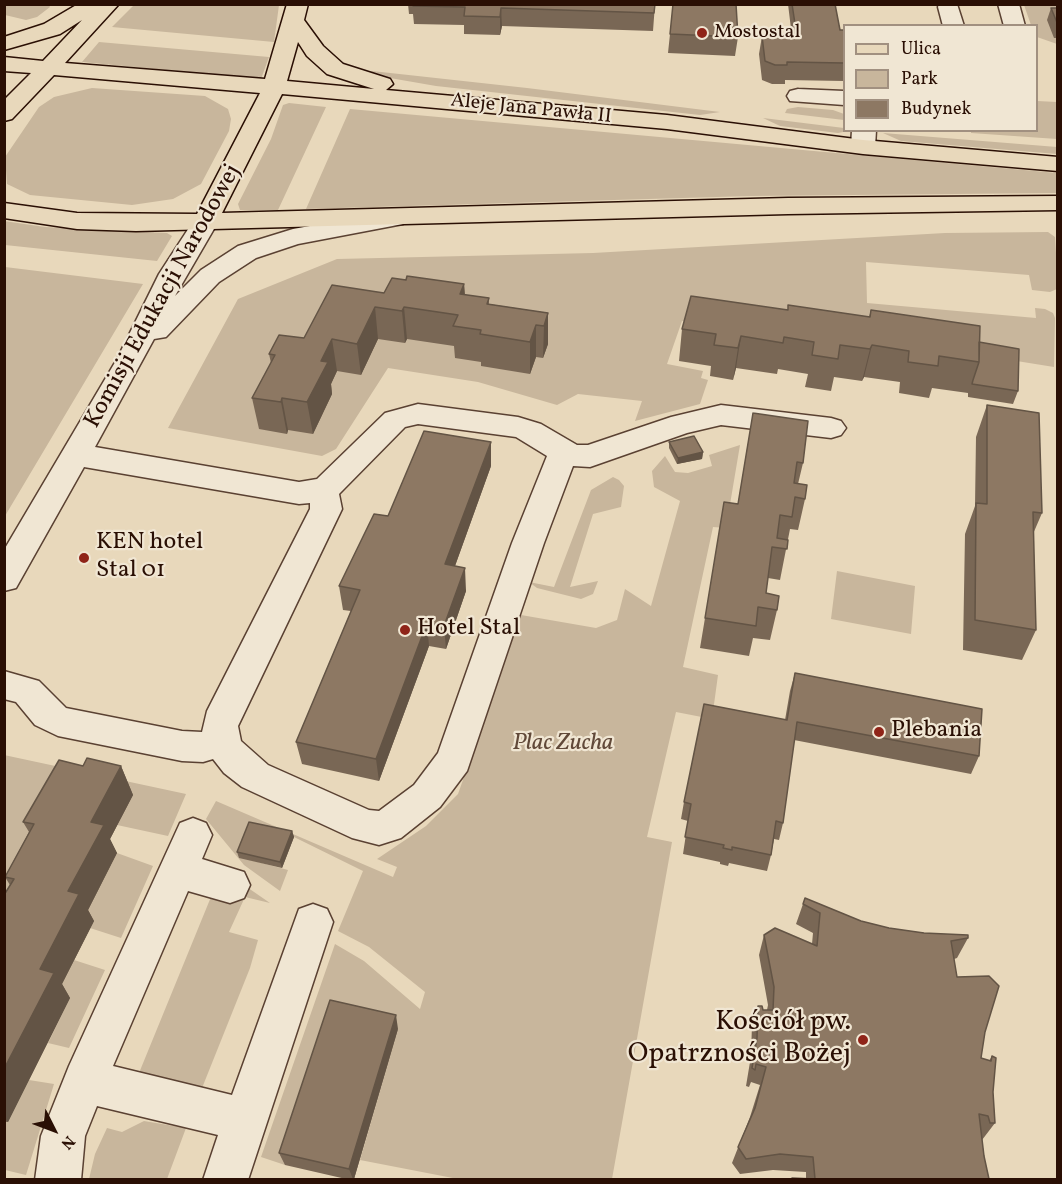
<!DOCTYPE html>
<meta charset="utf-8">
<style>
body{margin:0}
#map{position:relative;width:1062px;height:1184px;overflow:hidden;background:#e8d8bb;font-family:Vollkorn,serif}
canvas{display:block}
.frame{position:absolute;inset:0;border:6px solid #2a0f04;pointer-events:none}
.legend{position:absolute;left:843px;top:24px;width:195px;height:108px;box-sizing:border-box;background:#f0e6d3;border:2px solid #a19080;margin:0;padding:8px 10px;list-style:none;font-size:18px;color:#2a0f04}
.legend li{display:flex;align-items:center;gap:12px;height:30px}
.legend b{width:30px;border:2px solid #a19080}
.north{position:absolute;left:24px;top:1100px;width:60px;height:60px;-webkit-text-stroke:4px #f0e6d3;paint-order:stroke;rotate:132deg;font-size:16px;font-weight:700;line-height:24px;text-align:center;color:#2a0f04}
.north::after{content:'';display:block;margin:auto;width:21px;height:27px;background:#2a0f04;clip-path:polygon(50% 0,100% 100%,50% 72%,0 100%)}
</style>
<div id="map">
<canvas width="1062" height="1184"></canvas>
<div class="frame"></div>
<ul class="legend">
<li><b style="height:8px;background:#e8d8bb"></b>Ulica</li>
<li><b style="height:16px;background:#c8b69c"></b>Park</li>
<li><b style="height:16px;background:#8d7863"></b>Budynek</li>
</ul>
<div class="north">N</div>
</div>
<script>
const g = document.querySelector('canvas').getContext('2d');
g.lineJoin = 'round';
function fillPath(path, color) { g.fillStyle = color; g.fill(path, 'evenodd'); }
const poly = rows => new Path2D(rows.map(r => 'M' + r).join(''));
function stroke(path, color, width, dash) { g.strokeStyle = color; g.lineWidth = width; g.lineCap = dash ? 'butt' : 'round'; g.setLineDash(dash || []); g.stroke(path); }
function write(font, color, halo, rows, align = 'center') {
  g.font = font + ' Vollkorn,serif'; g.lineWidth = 4.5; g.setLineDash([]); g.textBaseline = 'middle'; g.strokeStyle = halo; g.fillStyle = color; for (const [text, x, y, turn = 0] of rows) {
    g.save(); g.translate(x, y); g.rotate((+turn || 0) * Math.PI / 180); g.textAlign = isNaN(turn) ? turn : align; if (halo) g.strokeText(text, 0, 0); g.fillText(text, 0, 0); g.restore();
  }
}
const green = poly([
 [5,4,49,5,50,7,37,17,26,20,5,15],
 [135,4,279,5,274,42,112,27],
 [1024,5,1057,5,1057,44,1037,37,1036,26,1031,25],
 [99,42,269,57,261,79,82,62],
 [372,71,527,88,720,112,700,115,436,86,367,74],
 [92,88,205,96,228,109,231,119,229,131,201,184,173,199,132,205,30,195,7,184,5,157,39,107,54,97],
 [1037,101,1057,102,1057,139,971,133,971,131,1036,130],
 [289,103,326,107,278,210,240,210,238,204,271,139,283,105],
 [798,107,833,110,844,114,844,120,785,113,787,109],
 [350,109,1057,173,1057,193,751,196,306,209],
 [763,118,844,128,844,130,848,131,838,133,780,126],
 [883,133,1057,147,1057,154,901,141],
 [4,221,45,227,167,233,172,236,157,261,5,245],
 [1048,232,1055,237,1057,269,1057,289,1050,292,1032,290,1029,275,866,262,867,303,1036,318,1035,308,1045,309,1053,313,1055,318,1054,367,861,336,775,337,682,321,667,364,703,371,701,378,708,380,700,404,635,421,642,401,578,394,557,405,478,382,388,368,336,449,322,456,168,428,238,299,337,259,593,253,945,233],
 [5,267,143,284,5,516,4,267],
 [740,445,726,528,713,527,683,667,718,675,712,719,676,712,647,837,672,842,612,1179,458,1179,360,1160,398,1029,334,1015,285,1165,261,1157,335,944,364,961,420,1009,425,992,369,947,338,931,363,871,294,837,239,857,288,870,280,891,244,865,206,819,216,801,393,877,397,867,377,859,426,826,458,794,521,615,596,628,617,620,625,589,651,606,680,501,654,487,652,471,665,456,675,472,688,473,712,466,709,455],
 [613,477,619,480,624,486,621,507,593,514,570,587,598,581,593,594,581,599,537,588,529,582,554,587,591,490],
 [837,571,915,586,911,634,831,619],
 [4,755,186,794,168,836,117,825,4,953],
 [117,853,153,866,121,938,90,928,93,921,83,918],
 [241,883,270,903,245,897,229,932,258,940,250,968,202,1088,139,1073,213,892],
 [74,960,105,970,69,1048,48,1043,70,998,57,994],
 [29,1080,54,1084,26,1175,5,1170,4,1122,8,1122],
 [144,1121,186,1128,167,1179,89,1179,95,1154,107,1128,122,1132]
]);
const minor = poly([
 [939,4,957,4,964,26,943,26,938,7,939,4],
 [998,4,1019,4,1025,26,1004,26,998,4],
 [798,89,844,91,844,105,790,101,787,96,790,91,798,89],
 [852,130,876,130,875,147,871,152,855,152,851,147,852,130],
 [394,211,403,214,407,219,403,224,298,244,256,258,219,282,166,337,154,339,95,447,299,482,317,479,385,413,418,404,518,417,541,424,577,445,588,445,671,417,721,405,831,418,841,421,846,428,841,435,831,438,721,425,687,433,590,467,573,466,544,543,467,771,440,807,401,838,379,845,352,838,242,787,224,773,213,759,203,762,182,761,58,736,35,725,16,702,4,699,4,671,39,681,66,708,182,731,202,732,207,711,310,509,310,503,299,504,84,467,16,588,4,591,4,550,117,359,159,274,196,217,205,214,214,217,218,222,175,296,201,270,238,246,293,229,394,211],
 [418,424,516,437,547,456,512,543,438,753,414,785,379,811,369,810,268,765,241,741,238,726,342,509,339,494,405,427,418,424],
 [193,818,206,823,212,835,202,859,244,872,250,885,244,898,230,903,188,891,113,1066,232,1095,299,909,313,904,327,909,333,922,248,1180,203,1180,218,1135,97,1106,85,1136,81,1180,35,1180,41,1136,69,1066,180,823,193,818]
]);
const major = poly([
 [78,4,119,4,65,63,265,79,287,4,308,4,304,20,323,46,343,64,390,79,393,84,386,90,667,115,863,140,1058,157,1058,171,863,154,667,129,282,94,222,213,788,198,1058,196,1058,210,788,214,136,231,77,229,4,218,4,203,77,213,197,214,260,93,54,75,12,119,4,121,4,100,31,73,4,71,4,57,43,61,82,20,60,34,4,50,4,37,44,24,78,4],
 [298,42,307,56,327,74,374,89,287,81,298,42]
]);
const wall = poly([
 [408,4,655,4,653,31,502,26,500,35,464,34,464,25,414,24,413,14,409,14],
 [788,4,835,4,840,30,844,30,844,81,785,80,785,84,772,84,762,80,759,54,762,36,792,37],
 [1051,8,1058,8,1058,38,1054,38,1047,20],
 [670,34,738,37,735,56,668,53],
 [406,280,464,284,465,295,489,298,489,304,548,313,548,344,543,358,536,357,530,374,481,366,481,362,455,358,454,346,407,339,405,343,378,339,361,375,337,371,331,384,332,394,313,434,288,430,287,434,259,429,252,398,271,363,269,354,304,338,384,293],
 [787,310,869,317,871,310,979,342,1018,391,1013,404,968,397,968,393,932,388,929,398,899,393,900,382,864,377,862,381,834,377,831,391,805,387,808,374,778,369,777,374,736,368,733,380,710,376,711,366,679,361,682,329],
 [987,405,1042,513,1033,534,1036,630,1022,660,963,650,965,534,975,506,976,437],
 [753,413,803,463,798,484,805,499,798,530,790,529,780,580,768,578,766,593,777,610,770,640,753,638,749,656,700,648,705,618,738,504],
 [669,442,703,452,702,459,677,464,669,448],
 [491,466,455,566,466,591,446,649,429,646,379,781,302,764,296,742,351,611,343,610,339,586,388,516],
 [795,673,979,756,971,774,794,740,783,823,779,840,774,839,771,855,767,871,729,863,728,866,720,864,720,862,683,854,688,821,681,819,684,802,785,720,790,691],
 [121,766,133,795,110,839,117,853,88,910,94,921,62,984,70,998,8,1122,4,1122,4,895,10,885,5,877,29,832,23,822],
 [292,831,294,837,282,868,239,858,237,852],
 [803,904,861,921,889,928,924,933,968,938,957,958,954,959,957,977,985,1032,981,1058,989,1061,992,1056,993,1092,995,1123,982,1140,984,1156,989,1179,791,1179,792,1178,806,1178,806,1172,773,1170,740,1174,732,1163,750,1117,760,1085,751,1082,749,1087,746,1086,751,1056,752,1024,758,1006,763,1010,767,1010,768,1005,759,955,764,935,812,944,813,933,796,924],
 [398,1029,354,1179,346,1179,285,1165,279,1153]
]);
const shadedWall = poly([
 [501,8,502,26,500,35,500,17],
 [464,284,466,316,460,294],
 [375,307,378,339,361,375,357,344],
 [404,307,407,339,405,343,402,311],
 [548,313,548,344,543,358,544,326],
 [536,325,536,357,530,374,530,342],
 [741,336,736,368,733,380,738,348],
 [332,339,337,371,331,384,332,394,313,434,307,402,321,361],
 [872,345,864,377,862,381,870,349],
 [282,398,288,430,287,434,281,402],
 [491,442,491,466,447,588,445,564],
 [703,452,702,459,677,464,678,458],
 [465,568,466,591,446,649,444,626],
 [427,623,429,646,379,781,376,759],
 [121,766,133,795,110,839,117,853,88,910,94,921,62,984,70,998,8,1122,4,1118,4,1069,68,891,91,822],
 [292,831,294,837,282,868,280,862],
 [396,1015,398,1029,354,1179,353,1179,349,1169]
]);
const building = poly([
 [413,4,655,4,654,13,501,8,500,17,464,16,465,7,413,6,413,4],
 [673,4,736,4,738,37,670,34,673,4],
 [792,4,835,4,840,30,844,30,844,63,787,62,787,65,775,65,765,61,762,36,797,37,792,4],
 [1051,8,1058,8,1058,25,1051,8],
 [407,276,464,284,460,294,489,298,487,304,548,313,544,326,536,325,530,342,480,334,481,330,453,326,458,315,404,307,402,311,375,307,357,344,332,339,321,361,328,362,307,402,282,398,281,402,252,398,275,355,269,354,279,335,304,338,332,285,384,293,392,278,406,280,407,276],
 [691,296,788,310,788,305,870,317,871,310,980,326,979,362,939,356,938,366,908,362,909,351,872,345,870,349,840,345,838,359,812,355,814,342,784,337,783,343,741,336,738,348,714,345,716,334,682,329,691,296],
 [979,342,1019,349,1018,391,972,384,973,380,979,362,979,342],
 [987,405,1039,413,1042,513,1033,512,1036,630,975,620,976,503,987,504,987,405],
 [753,413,808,421,803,463,797,462,794,483,807,485,805,499,795,497,792,517,780,515,777,538,788,540,787,549,772,547,766,593,779,596,777,610,758,607,756,626,705,618,724,502,738,504,753,413],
 [424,431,491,442,445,564,465,568,444,626,427,623,376,759,296,742,360,590,339,586,374,514,388,516,424,431],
 [694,436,703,452,678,458,669,442,694,436],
 [795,673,982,709,979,756,797,722,783,823,776,821,771,855,732,847,732,850,723,848,724,845,685,837,691,804,684,802,704,704,787,720,795,673],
 [87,758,121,766,91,822,104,825,68,891,79,894,40,969,54,973,4,1069,4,895,14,879,5,877,34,824,23,822,59,760,83,766,87,758],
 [249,822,292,831,280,862,237,852,249,822],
 [805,898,861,921,889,928,924,933,968,935,968,938,951,941,957,977,989,976,999,986,985,1032,981,1058,991,1061,992,1056,996,1058,993,1092,995,1123,990,1123,988,1116,979,1114,984,1156,989,1179,792,1179,792,1178,815,1179,813,1157,780,1154,746,1159,738,1147,755,1108,766,1067,756,1064,755,1070,752,1068,757,1038,758,1006,762,1006,763,1010,773,1010,774,987,764,935,775,928,817,946,820,913,803,904,805,898],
 [330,1000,396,1015,349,1169,279,1153,330,1000]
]);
const markers = [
 [702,33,6,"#8f2418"],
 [84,558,6,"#8f2418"],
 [405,630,6,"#8f2418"],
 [879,732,6,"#8f2418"],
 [863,1040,6,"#8f2418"]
];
const farPoinames = [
 ["Mostostal",714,33]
];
const farStreetnames = [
 ["Aleje Jana Pawła II",531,110,6]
];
const streetNames = [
 ["Komisji Edukacji Narodowej",164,297,-61]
];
const poiNames = [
 ["KEN hotel",96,544],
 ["Stal 01",96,572],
 ["Hotel Stal",417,630],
 ["Plebania",891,732]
];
const parkNames = [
 ["Plac Zucha",563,745]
];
const nearPoinames = [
 ["Kościół pw.",851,1024],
 ["Opatrzności Bożej",851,1056]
];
fillPath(green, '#c8b69c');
stroke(minor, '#5a4132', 3);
stroke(major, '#2a0f04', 3);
fillPath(minor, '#f0e6d3');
fillPath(major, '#e8d8bb');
fillPath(wall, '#796755');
fillPath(shadedWall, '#635445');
fillPath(building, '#8d7863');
stroke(building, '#635445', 1.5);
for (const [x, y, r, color] of markers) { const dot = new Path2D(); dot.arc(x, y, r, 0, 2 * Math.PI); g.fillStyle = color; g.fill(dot); stroke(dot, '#f0e6d3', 2); }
write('20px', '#2a0f04', '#f0e6d3', farPoinames, 'left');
write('20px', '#2a0f04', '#f0e6d3', farStreetnames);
write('24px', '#2a0f04', '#f0e6d3', streetNames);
write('24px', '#2a0f04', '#f0e6d3', poiNames, 'left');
write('italic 24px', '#614939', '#f0e6d3', parkNames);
write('28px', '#2a0f04', '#f0e6d3', nearPoinames, 'right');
</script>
